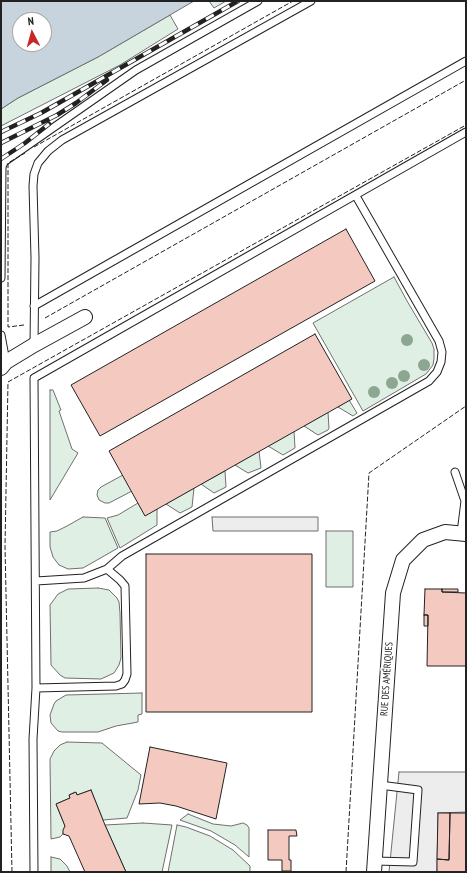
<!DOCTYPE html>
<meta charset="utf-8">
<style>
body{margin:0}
#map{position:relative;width:467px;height:873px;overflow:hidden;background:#fff;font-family:"PT Sans Narrow",sans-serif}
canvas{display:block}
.frame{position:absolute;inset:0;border:2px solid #222;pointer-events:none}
.north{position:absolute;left:12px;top:12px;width:40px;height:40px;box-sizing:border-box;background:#fff;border:1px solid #a7a7a7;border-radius:50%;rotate:354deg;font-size:11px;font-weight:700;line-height:16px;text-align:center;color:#222}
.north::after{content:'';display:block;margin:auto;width:14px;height:18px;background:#c62828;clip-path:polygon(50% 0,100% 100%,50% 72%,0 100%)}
</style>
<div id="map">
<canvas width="467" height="873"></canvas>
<div class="frame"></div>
<div class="north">N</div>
</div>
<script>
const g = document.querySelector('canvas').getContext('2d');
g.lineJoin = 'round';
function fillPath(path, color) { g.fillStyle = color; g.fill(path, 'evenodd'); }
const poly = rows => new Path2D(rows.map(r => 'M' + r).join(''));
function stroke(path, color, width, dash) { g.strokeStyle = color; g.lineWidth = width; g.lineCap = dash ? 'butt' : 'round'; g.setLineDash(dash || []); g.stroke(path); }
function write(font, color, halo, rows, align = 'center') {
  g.font = font + ' "PT Sans Narrow",sans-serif'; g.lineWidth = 3; g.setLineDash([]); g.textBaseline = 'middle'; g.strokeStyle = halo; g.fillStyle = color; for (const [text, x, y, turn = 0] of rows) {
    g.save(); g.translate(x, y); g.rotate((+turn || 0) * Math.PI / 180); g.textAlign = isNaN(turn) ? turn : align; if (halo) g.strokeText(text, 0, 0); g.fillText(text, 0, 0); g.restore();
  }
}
const green = poly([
 [209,1,226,1,214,8,209,1],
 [170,15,178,29,120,65,1,126,1,109,18,98,98,57,170,15],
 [394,277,407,301,432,343,434,349,434,359,433,365,426,374,363,411,313,323,394,277],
 [50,390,53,390,61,410,59,411,72,449,78,453,50,500,50,390],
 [349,400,357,413,353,416,338,407,349,400],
 [328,412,329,428,328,430,318,435,304,426,328,412],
 [294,431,295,448,283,455,268,446,294,431],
 [259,451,261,468,248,473,235,465,259,451],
 [225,471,226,487,214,493,201,484,225,471],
 [123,475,132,491,109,503,105,503,99,500,97,495,98,490,101,487,123,475],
 [194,488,192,507,180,513,166,504,194,488],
 [138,503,157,509,157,525,120,548,107,518,118,515,138,503],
 [83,517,105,518,118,548,83,568,68,569,59,565,53,557,50,547,50,532,57,531,67,526,83,517],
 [326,531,353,531,353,587,326,587,326,531],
 [98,588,109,590,117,598,119,602,120,613,121,658,119,665,114,673,101,679,65,678,60,675,51,665,50,605,58,594,68,589,98,588],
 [142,693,142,714,138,715,138,722,116,726,98,732,62,732,58,731,51,723,50,715,54,704,56,701,66,695,142,693],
 [67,742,102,743,141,775,138,790,127,818,103,820,91,790,77,795,75,792,69,795,70,798,56,804,65,826,63,834,60,837,51,839,50,759,54,751,60,745,67,742],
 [188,814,213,824,231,826,243,823,247,825,249,828,249,857,235,845,211,831,180,820,188,814],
 [143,823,172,825,162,872,126,872,105,825,143,823],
 [177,825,186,827,210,836,233,850,250,866,250,872,168,872,177,825],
 [51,857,60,859,67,866,70,872,51,872,51,857]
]);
const parking = poly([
 [212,517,318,517,318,531,213,531,212,517],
 [399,772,466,772,466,812,438,813,437,872,389,872,399,772]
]);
const water = poly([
 [1,1,194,1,98,57,18,98,1,109,1,1],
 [20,20,44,20,44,44,20,44,20,20]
]);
const building = poly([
 [346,229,375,281,100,436,71,385,346,229],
 [315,334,352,399,145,516,109,451,315,334],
 [146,554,312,554,312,712,146,712,146,554],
 [425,589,442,589,442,592,466,593,466,666,427,666,428,615,424,615,425,589],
 [442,589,458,589,458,592,442,592,442,589],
 [424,615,428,615,428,626,424,626,424,615],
 [150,747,227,763,216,819,176,806,160,803,139,804,150,747],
 [91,790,105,825,126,872,85,872,69,836,63,834,63,830,65,826,56,804,70,798,69,795,76,792,77,795,91,790],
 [438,813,450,813,449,860,437,859,438,813],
 [450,813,466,813,466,872,437,872,437,859,449,860,450,813],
 [268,830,296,830,297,836,289,836,289,860,291,860,291,871,282,871,282,860,268,860,268,830]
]);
const lane = poly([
 [1,278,2,167,4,162,136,70,258,1],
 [34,306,466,61],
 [1,335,6,362],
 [34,345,35,258,33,186,34,174,38,163,48,151,62,140,311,1],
 [455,472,465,501,461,533],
 [36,581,84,578,107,569,122,556,429,381,437,372,441,362,442,352,439,341,356,196],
 [36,688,116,686,122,684,125,680,127,674,125,586,120,580,107,569],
 [375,861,413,862,418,790,380,785],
 [34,872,33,739,36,688,34,378,466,132]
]);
const street = poly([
 [1,368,6,362,34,345,85,317],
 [374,872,393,593,403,560,423,540,445,532,466,534]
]);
const rail = poly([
 [1,132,41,113,238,1],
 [1,143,57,115,76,103,107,80],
 [1,159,25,143,49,124]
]);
const fence = poly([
 [34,147,293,1],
 [45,318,466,80],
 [24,325,8,327,8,163,25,153],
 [12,872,5,546,8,382,466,125],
 [346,872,369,473,466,406]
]);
const trees = [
 [407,340],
 [424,365],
 [404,376],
 [392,383],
 [374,392]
];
const streetNames = [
 ["RUE DES AMÉRIQUES",387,679,-86]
];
fillPath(green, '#e0efe3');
stroke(green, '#6f6f6f', 1);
fillPath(parking, '#ededed');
stroke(parking, '#6f6f6f', 1);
fillPath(water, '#c7d3dd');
stroke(water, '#6f6f6f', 1);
fillPath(building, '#f3c9c0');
stroke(building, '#222', 1);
stroke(lane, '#222', 9);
stroke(street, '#222', 16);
stroke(lane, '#fff', 7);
stroke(street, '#fff', 14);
stroke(rail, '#222', 4.5);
stroke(rail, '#fff', 3, [9]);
stroke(fence, '#222', 1, [5, 2]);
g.fillStyle = '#8da692';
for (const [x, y] of trees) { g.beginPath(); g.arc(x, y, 6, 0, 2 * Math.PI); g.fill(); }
write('10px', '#222', '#fff', streetNames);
</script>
